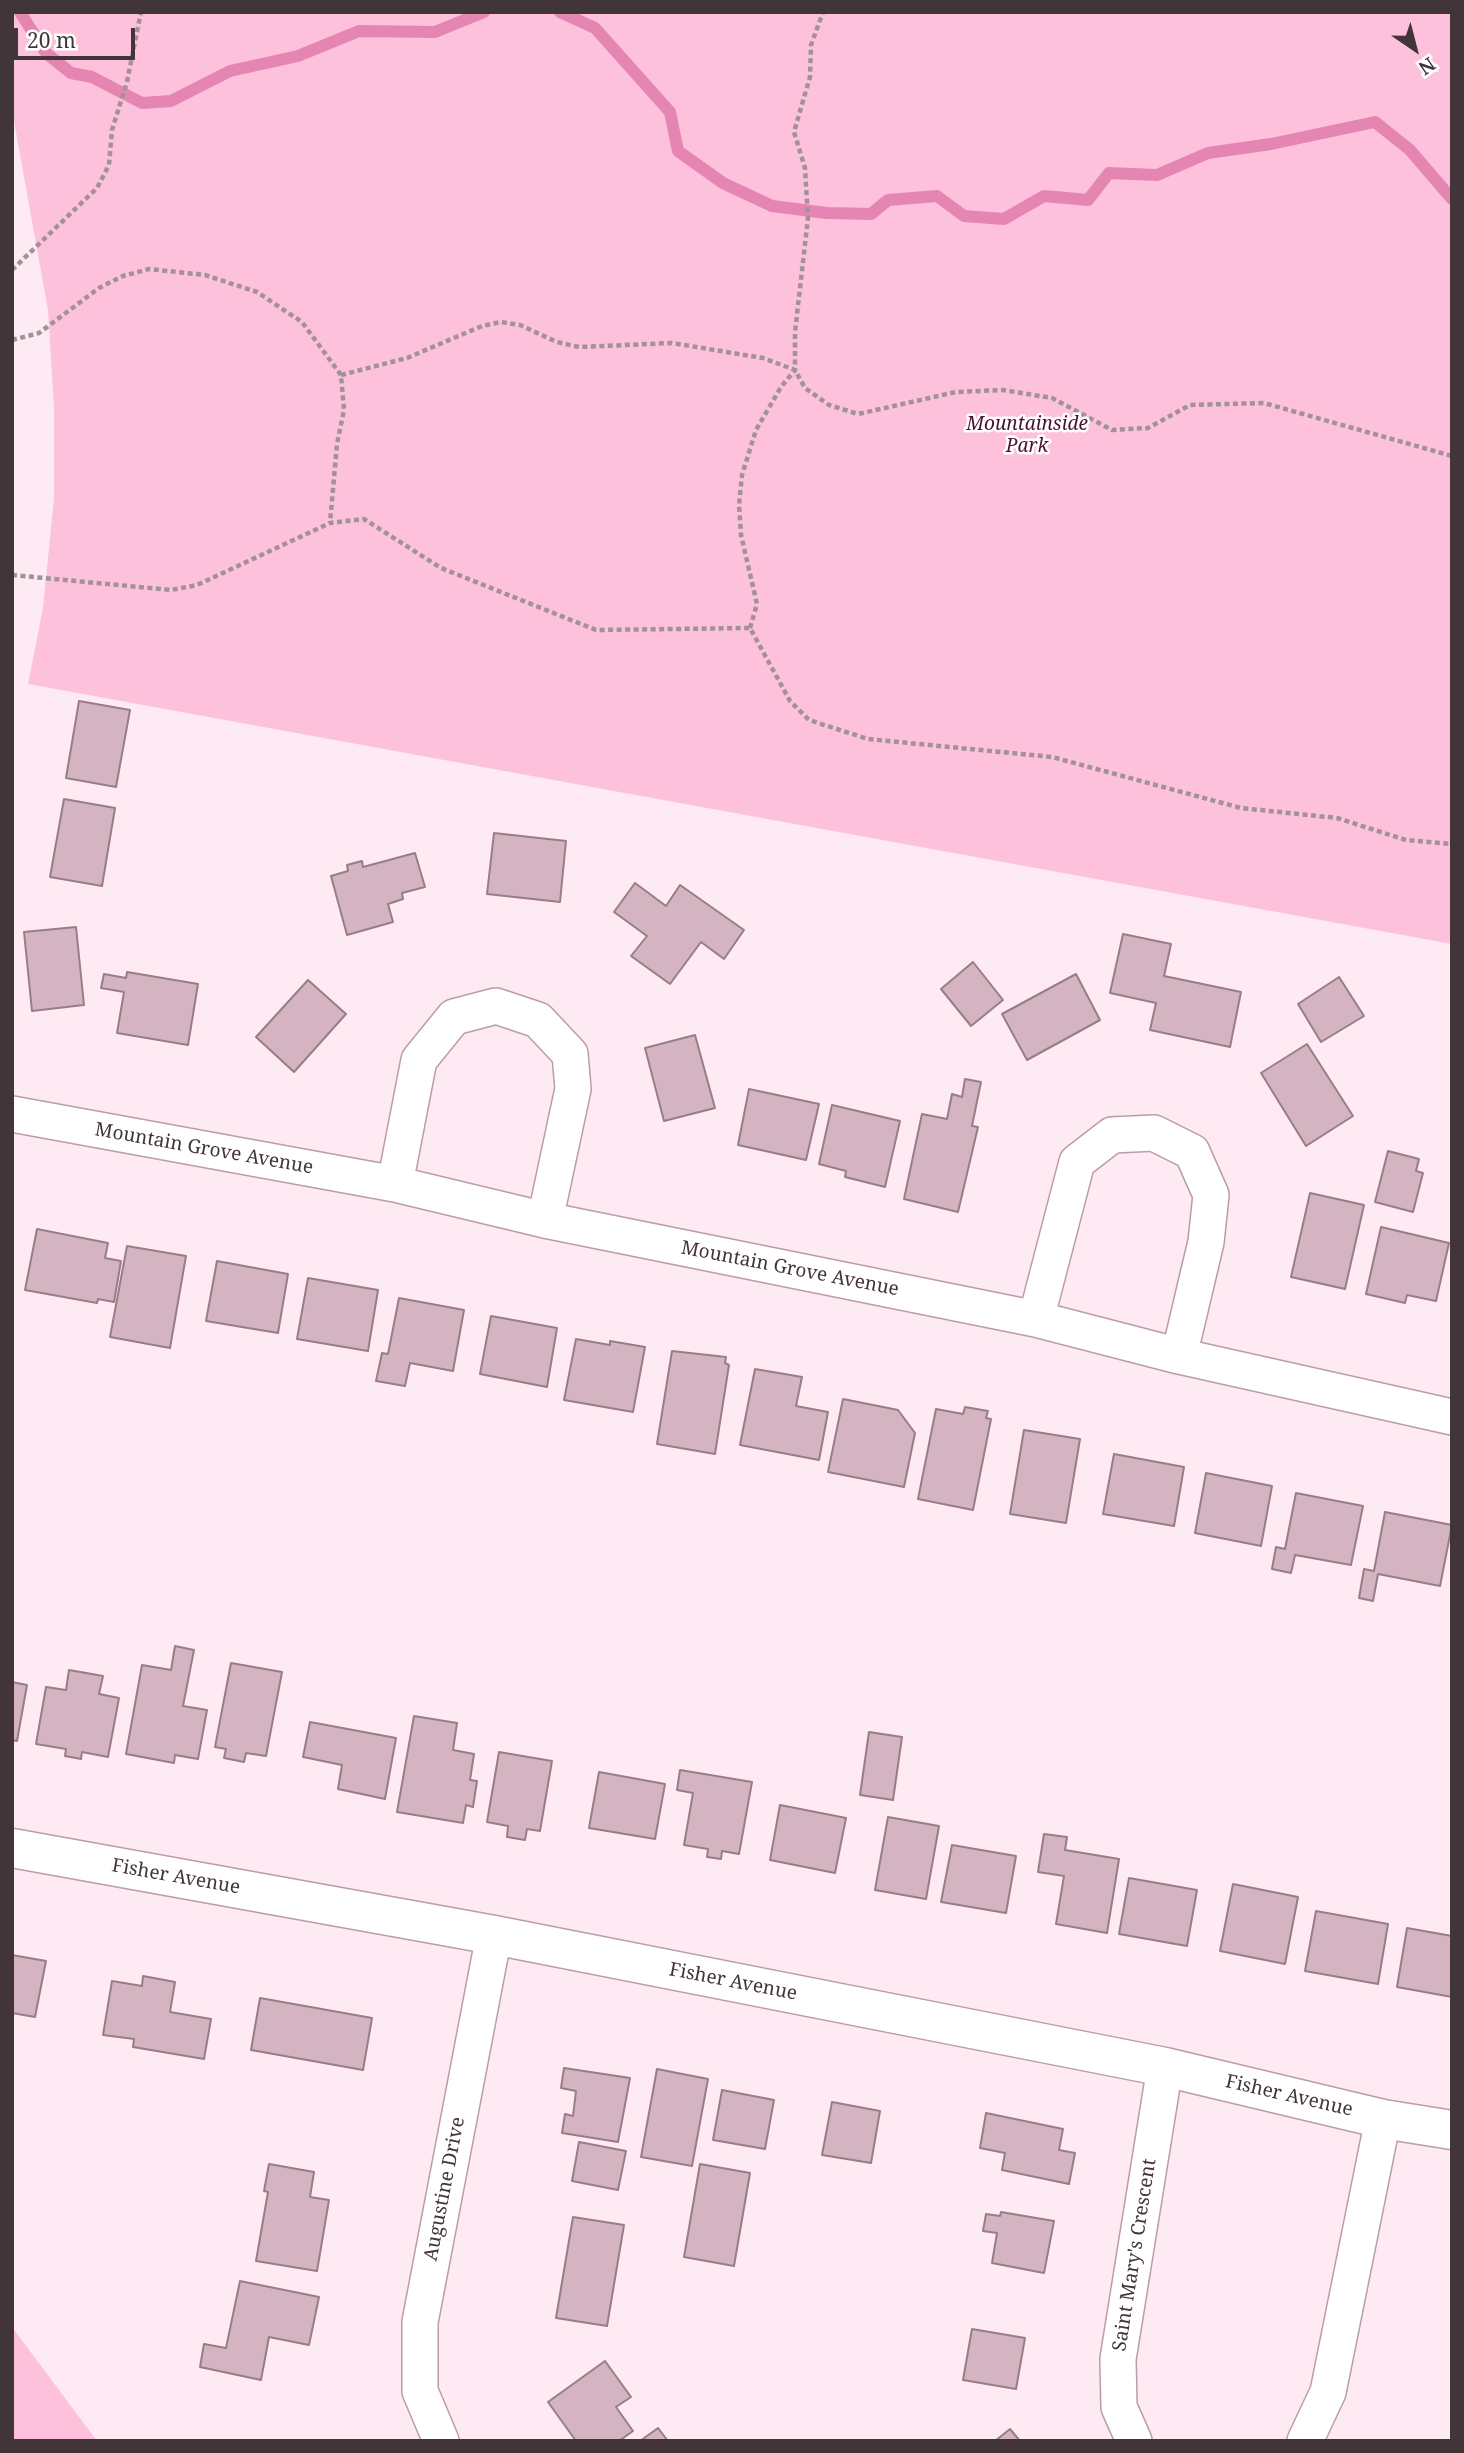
<!DOCTYPE html>
<style>
body{margin:0}
#map{position:relative;width:1464px;height:2453px;overflow:hidden;background:#feeaf2;font-family:"Noto Serif",serif}
canvas{display:block}
.frame{position:absolute;inset:0;border:14px solid #42353a;pointer-events:none}
.north{position:absolute;left:1380px;top:14px;width:70px;height:70px;-webkit-text-stroke:5px #fff;paint-order:stroke;rotate:145deg;font-size:19px;font-weight:700;line-height:28px;text-align:center;color:#42353a}
.north::after{content:'';display:block;margin:auto;width:24px;height:32px;background:#42353a;clip-path:polygon(50% 0,100% 100%,50% 72%,0 100%)}
.scale{position:absolute;left:14px;top:28px;width:121px;height:32px;box-sizing:border-box;border:4px solid #42353a;border-top:0;padding-left:9px;font-size:21px;line-height:24px;white-space:nowrap;color:#42353a;-webkit-text-stroke:5px #fff;paint-order:stroke}
</style>
<div id="map">
<canvas width="1464" height="2453"></canvas>
<div class="frame"></div>
<div class="north">N</div>
<div class="scale">20 m</div>
</div>
<script>
const g = document.querySelector('canvas').getContext('2d');
g.lineJoin = 'round';
function fillPath(path, color) { g.fillStyle = color; g.fill(path, 'evenodd'); }
const poly = rows => new Path2D(rows.map(r => 'M' + r).join(''));
function stroke(path, color, width, dash) { g.strokeStyle = color; g.lineWidth = width; g.lineCap = dash ? 'butt' : 'round'; g.setLineDash(dash || []); g.stroke(path); }
function write(font, color, halo, rows, align = 'center') {
  g.font = font + ' "Noto Serif",serif'; g.lineWidth = 5; g.setLineDash([]); g.textBaseline = 'middle'; g.strokeStyle = halo; g.fillStyle = color; for (const [text, x, y, turn = 0] of rows) {
    g.save(); g.translate(x, y); g.rotate((+turn || 0) * Math.PI / 180); g.textAlign = isNaN(turn) ? turn : align; if (halo) g.strokeText(text, 0, 0); g.fillText(text, 0, 0); g.restore();
  }
}
const green = poly([
 [12,12,1452,12,1452,944,28,684,43,608,54,498,54,408,48,310,12,110],
 [12,2327,97,2441,12,2441]
]);
const stream = poly([
 [20,12,46,53,71,73,92,77,142,103,171,101,230,71,298,56,359,31,435,32,484,12],
 [560,12,595,28,670,112,678,151,723,183,772,206,827,213,871,214,888,200,937,196,964,216,1004,219,1044,196,1088,200,1109,173,1157,175,1208,153,1271,144,1375,122,1410,150,1452,199]
]);
const building = poly([
 [79,701,130,710,116,787,66,778,79,701],
 [64,799,115,808,102,886,50,877,64,799],
 [494,833,566,841,560,902,487,894,494,833],
 [415,853,425,887,402,893,403,899,388,904,393,922,347,935,331,876,348,871,347,865,362,861,363,867,415,853],
 [635,883,666,906,680,885,744,930,724,959,701,942,670,984,631,956,647,936,614,912,635,883],
 [76,927,84,1005,32,1011,24,932,76,927],
 [1123,934,1171,944,1164,976,1241,992,1230,1047,1150,1030,1156,1003,1110,993,1123,934],
 [973,962,1003,1000,971,1026,941,989,973,962],
 [127,972,198,984,188,1045,117,1033,124,992,101,988,104,974,126,978,127,972],
 [1076,974,1100,1020,1027,1060,1002,1014,1076,974],
 [1339,977,1364,1016,1321,1042,1298,1004,1339,977],
 [308,980,346,1014,294,1072,256,1037,308,980],
 [695,1035,715,1108,664,1121,645,1048,695,1035],
 [1307,1044,1353,1116,1306,1146,1261,1073,1307,1044],
 [965,1079,981,1082,972,1126,978,1127,958,1212,904,1199,922,1114,947,1119,952,1094,962,1097,965,1079],
 [749,1089,819,1104,806,1160,738,1145,749,1089],
 [832,1105,900,1121,885,1187,845,1177,846,1171,819,1164,832,1105],
 [1388,1151,1419,1159,1416,1171,1423,1173,1413,1212,1375,1202,1388,1151],
 [1310,1193,1364,1205,1345,1289,1291,1277,1310,1193],
 [1381,1227,1449,1243,1436,1301,1407,1295,1405,1303,1366,1294,1381,1227],
 [37,1229,108,1243,105,1258,121,1261,114,1302,98,1299,97,1303,25,1290,37,1229],
 [127,1246,186,1256,170,1348,110,1337,127,1246],
 [217,1261,288,1274,278,1333,206,1321,217,1261],
 [308,1278,378,1290,368,1351,297,1339,308,1278],
 [399,1298,464,1310,453,1371,410,1363,405,1386,376,1381,382,1353,388,1354,399,1298],
 [491,1316,557,1328,547,1387,480,1374,491,1316],
 [576,1339,610,1345,610,1341,645,1347,633,1412,564,1400,576,1339],
 [672,1351,726,1357,725,1363,729,1365,715,1454,657,1444,672,1351],
 [755,1369,802,1377,796,1406,828,1412,819,1460,740,1445,755,1369],
 [843,1399,898,1410,915,1433,904,1487,828,1472,843,1399],
 [965,1407,988,1411,986,1418,991,1419,973,1510,918,1499,936,1409,963,1414,965,1407],
 [1024,1430,1080,1439,1066,1523,1010,1514,1024,1430],
 [1114,1454,1184,1467,1174,1526,1103,1514,1114,1454],
 [1206,1473,1272,1486,1261,1546,1195,1533,1206,1473],
 [1296,1493,1363,1506,1351,1565,1295,1555,1291,1573,1272,1569,1276,1547,1285,1549,1296,1493],
 [1385,1512,1452,1525,1440,1586,1378,1574,1373,1601,1359,1598,1364,1569,1374,1571,1385,1512],
 [175,1646,194,1650,183,1706,207,1710,198,1759,175,1755,174,1763,126,1754,142,1665,171,1670,175,1646],
 [231,1663,282,1672,266,1756,246,1753,244,1762,224,1758,226,1749,215,1747,231,1663],
 [69,1670,103,1676,99,1694,119,1698,108,1757,82,1752,81,1759,65,1756,66,1749,36,1744,46,1687,66,1690,69,1670],
 [12,1682,27,1685,17,1741,12,1740,12,1682],
 [414,1716,457,1723,453,1750,474,1754,470,1780,477,1781,473,1807,466,1805,463,1823,397,1812,414,1716],
 [310,1722,396,1738,385,1799,338,1789,342,1765,303,1757,310,1722],
 [869,1732,902,1737,893,1800,860,1795,869,1732],
 [499,1752,552,1761,540,1831,527,1829,525,1840,507,1837,508,1826,487,1822,499,1752],
 [680,1770,752,1782,739,1854,722,1851,721,1859,707,1857,708,1849,684,1845,693,1793,677,1790,680,1770],
 [599,1772,665,1784,655,1839,589,1828,599,1772],
 [780,1805,846,1818,835,1873,770,1860,780,1805],
 [888,1817,939,1826,926,1899,875,1890,888,1817],
 [1044,1834,1067,1837,1065,1850,1119,1859,1107,1933,1056,1924,1064,1876,1038,1872,1044,1834],
 [952,1845,1016,1856,1006,1913,941,1902,952,1845],
 [1129,1878,1197,1890,1187,1946,1119,1934,1129,1878],
 [1233,1884,1298,1897,1285,1964,1220,1951,1233,1884],
 [1316,1911,1388,1924,1378,1984,1305,1971,1316,1911],
 [1407,1928,1452,1936,1452,1997,1397,1987,1407,1928],
 [12,1955,46,1961,35,2017,12,2013,12,1955],
 [143,1976,175,1982,170,2012,211,2019,204,2059,133,2047,134,2039,103,2035,112,1981,142,1986,143,1976],
 [260,1998,372,2018,363,2070,251,2050,260,1998],
 [564,2068,630,2078,618,2142,562,2133,565,2114,573,2116,576,2091,561,2088,564,2068],
 [657,2069,708,2079,692,2166,641,2157,657,2069],
 [722,2090,774,2100,765,2149,713,2140,722,2090],
 [832,2102,880,2111,871,2163,822,2155,832,2102],
 [986,2113,1063,2129,1059,2150,1075,2153,1069,2184,1002,2170,1005,2153,980,2148,986,2113],
 [579,2142,626,2151,618,2190,572,2181,579,2142],
 [269,2164,314,2172,310,2197,329,2200,317,2271,256,2261,268,2192,264,2191,269,2164],
 [700,2164,750,2173,734,2266,684,2257,700,2164],
 [1001,2212,1054,2221,1044,2273,992,2263,997,2233,983,2231,986,2214,1000,2216,1001,2212],
 [573,2217,624,2225,607,2326,556,2318,573,2217],
 [240,2281,319,2297,309,2345,269,2337,261,2380,200,2367,204,2344,226,2348,240,2281],
 [972,2329,1025,2338,1016,2389,963,2380,972,2329],
 [605,2361,631,2397,616,2407,633,2431,619,2441,576,2441,548,2402,605,2361],
 [658,2428,668,2441,640,2441,658,2428],
 [1010,2429,1020,2441,995,2441,1010,2429]
]);
const path = poly([
 [12,270,97,188,109,165,112,130,127,82,141,12],
 [12,340,39,333,99,288,123,276,149,269,205,275,257,292,302,322,341,375,344,410,337,444,330,523],
 [341,375,407,358,482,326,501,322,520,325,557,342,579,347,672,343,763,358,795,370,805,388,829,405,858,414,956,392,1003,390,1052,398,1112,430,1148,428,1190,405,1264,403,1452,456],
 [12,575,171,590,197,585,330,523,364,519,441,568,596,630,750,628,790,701,809,720,868,739,1052,757,1241,808,1337,818,1406,840,1452,844],
 [750,628,757,604,741,535,739,505,742,475,756,430,781,387,795,370,795,332,808,218,805,168,794,132,810,77,811,45,823,12]
]);
const minor = poly([
 [12,1114,395,1184,545,1220,1036,1319,1179,1356,1452,1417],
 [395,1184,419,1060,454,1017,496,1006,538,1020,570,1054,573,1089,545,1220],
 [1036,1319,1077,1162,1112,1135,1154,1133,1192,1152,1211,1195,1206,1242,1179,1356],
 [441,2441,420,2391,420,2322,494,1935],
 [1134,2441,1119,2407,1118,2359,1165,2067],
 [1305,2441,1328,2392,1383,2119]
]);
const tertiary = poly([
 [12,1848,494,1935,1165,2067,1383,2119,1452,2130]
]);
const parkNames = [
 ["Mountainside",1027,425],
 ["Park",1027,447]
];
const streetNames = [
 ["Mountain Grove Avenue",204,1149,10],
 ["Mountain Grove Avenue",790,1269,11],
 ["Fisher Avenue",176,1877,10],
 ["Fisher Avenue",733,1982,11],
 ["Fisher Avenue",1289,2096,13],
 ["Augustine Drive",445,2189,-79],
 ["Saint Mary's Crescent",1135,2255,-81]
];
fillPath(green, '#fec1db');
stroke(stream, '#e585b2', 12);
fillPath(building, '#d5b4c2');
stroke(building, '#9a7c88', 2);
stroke(minor, '#bc9ca9', 38);
stroke(tertiary, '#bc9ca9', 41);
stroke(path, '#a29198', 4.5, [5, 3.5]);
stroke(minor, '#fff', 35);
stroke(tertiary, '#fff', 38);
write('italic 19px', '#4b1030', '#fff', parkNames);
write('19px', '#42353a', '#fff', streetNames);
</script>
